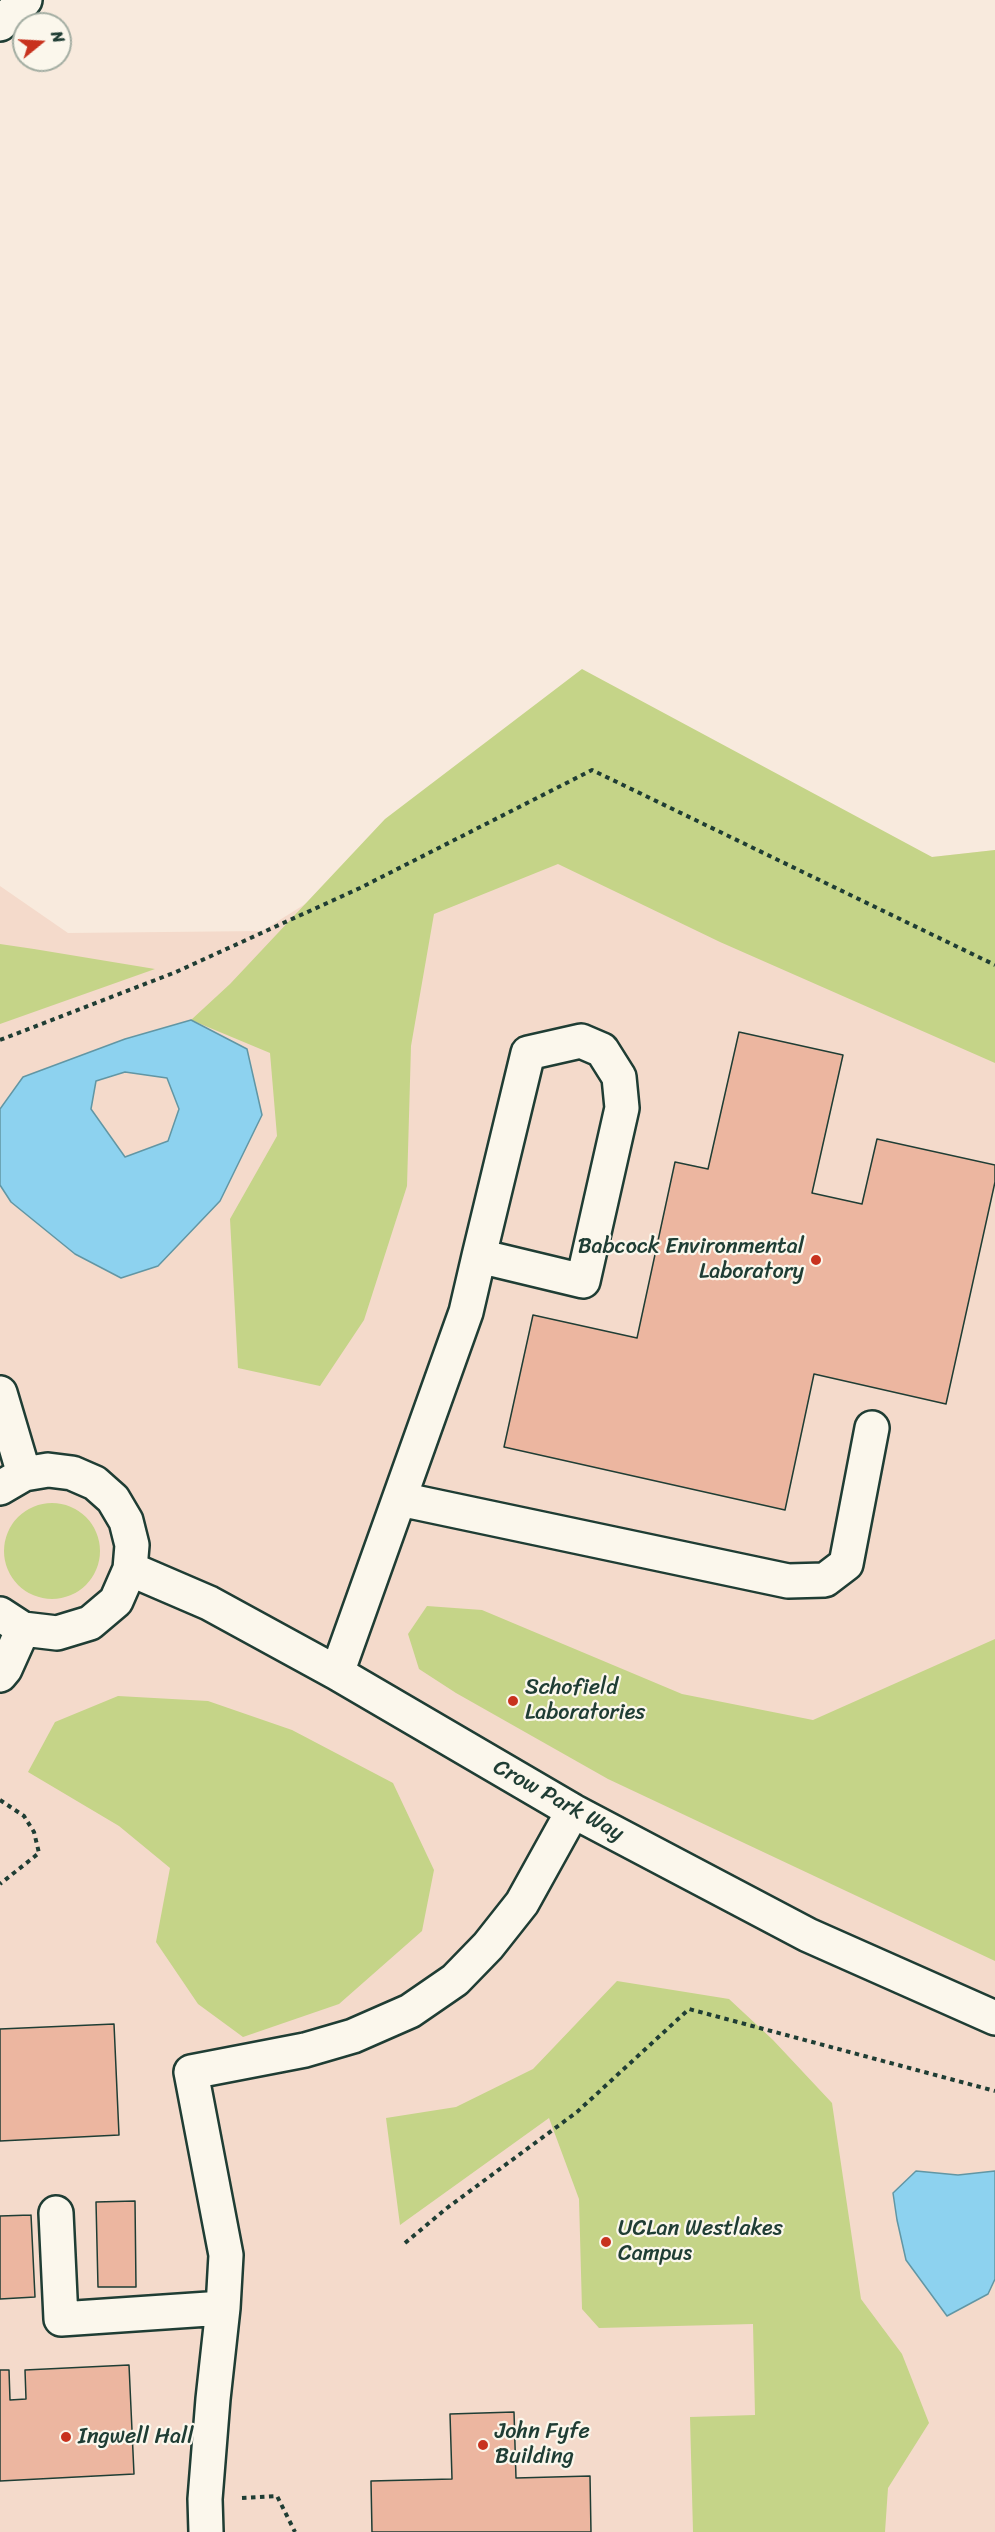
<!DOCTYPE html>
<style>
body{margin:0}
#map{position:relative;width:995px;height:2532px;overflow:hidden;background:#f8eadd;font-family:Sriracha,sans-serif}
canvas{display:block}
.north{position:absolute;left:12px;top:12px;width:60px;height:60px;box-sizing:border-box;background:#fbf7ec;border:2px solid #a3ada2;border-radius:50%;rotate:72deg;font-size:16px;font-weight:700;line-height:24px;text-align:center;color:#1f3d34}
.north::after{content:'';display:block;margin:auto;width:21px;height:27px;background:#c8321e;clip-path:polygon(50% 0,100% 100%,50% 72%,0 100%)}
</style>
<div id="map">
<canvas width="995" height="2532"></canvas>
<div class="north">N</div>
</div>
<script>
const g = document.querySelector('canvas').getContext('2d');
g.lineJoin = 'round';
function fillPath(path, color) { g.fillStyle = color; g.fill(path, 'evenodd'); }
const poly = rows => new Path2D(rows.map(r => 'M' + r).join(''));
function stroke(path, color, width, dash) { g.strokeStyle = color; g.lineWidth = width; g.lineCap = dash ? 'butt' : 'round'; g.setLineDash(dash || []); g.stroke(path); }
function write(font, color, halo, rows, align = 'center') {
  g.font = font + ' Sriracha,sans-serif'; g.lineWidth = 4.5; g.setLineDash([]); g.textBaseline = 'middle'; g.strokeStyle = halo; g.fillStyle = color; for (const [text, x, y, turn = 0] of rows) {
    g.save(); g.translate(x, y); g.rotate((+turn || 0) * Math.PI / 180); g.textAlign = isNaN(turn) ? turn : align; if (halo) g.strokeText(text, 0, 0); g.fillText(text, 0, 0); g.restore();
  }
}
const built = poly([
 [614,711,932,857,995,850,995,2532,0,2532,0,886,68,933,262,931]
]);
const green = poly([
 [582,669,932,857,995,850,995,1063,720,942,558,864,434,914,411,1046,407,1186,364,1320,320,1386,238,1368,230,1219,277,1136,270,1053,191,1020,230,984,385,819],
 [0,944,34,949,155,969,0,1024],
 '4 1551a48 48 0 1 1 96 0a48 48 0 1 1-96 0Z',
 [427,1606,482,1610,682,1694,813,1720,995,1639,995,1961,608,1779,456,1693,419,1669,408,1634],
 [118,1696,208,1701,292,1730,393,1783,434,1870,422,1931,339,2004,243,2037,198,2004,156,1942,170,1868,119,1826,28,1772,55,1722],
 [617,1981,729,1999,773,2040,832,2103,861,2299,902,2354,929,2423,888,2488,885,2532,693,2532,690,2417,755,2415,753,2324,599,2328,582,2309,579,2199,549,2118,400,2225,386,2118,456,2107,533,2069]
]);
const water = poly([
 [191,1020,247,1049,262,1115,220,1201,158,1266,121,1278,75,1254,11,1202,0,1185,0,1109,23,1077,125,1039,191,1020],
 [125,1072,167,1078,179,1109,168,1141,125,1157,91,1109,96,1081,125,1072],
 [916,2171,958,2175,995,2171,995,2279,988,2294,947,2316,906,2260,897,2220,893,2193,916,2171]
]);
const building = poly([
 [739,1032,843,1055,812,1193,862,1204,877,1139,995,1165,995,1182,946,1404,814,1374,785,1510,504,1447,533,1315,637,1338,675,1162,708,1169,739,1032],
 [114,2024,119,2135,0,2141,0,2029,114,2024],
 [135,2201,136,2287,98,2287,96,2202,135,2201],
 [31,2215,35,2297,0,2299,0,2216,31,2215],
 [129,2365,134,2474,0,2481,0,2370,9,2370,10,2400,26,2399,25,2370,129,2365],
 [514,2412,516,2478,590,2476,591,2532,372,2532,371,2481,452,2479,450,2414,514,2412]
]);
const path = poly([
 [0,1040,176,972,360,888,592,770,995,965],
 [0,1800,24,1816,34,1832,39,1853,0,1884],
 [405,2243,447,2208,577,2112,689,2009,995,2091],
 [242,2498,277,2496,295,2532]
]);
const minor = poly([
 [0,1393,24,1474],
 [0,1488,24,1474,48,1470,72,1473,95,1483,113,1499,126,1521,132,1545,130,1569,116,1601,90,1623,57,1633,23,1629,0,1614],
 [400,1499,788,1581,825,1580,846,1564,872,1428],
 [130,1569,209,1603,337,1673,573,1811,808,1935,995,2018],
 [337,1673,466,1312,479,1256,528,1053,581,1041,602,1050,619,1077,622,1108,583,1281,479,1256],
 [0,1675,5,1669,23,1629],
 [56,2213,61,2319,223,2308],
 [206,2532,205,2499,213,2399,223,2308,226,2255,191,2072,305,2050,353,2036,410,2011,455,1980,488,1946,522,1903,573,1811]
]);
const highway = poly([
 [0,24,25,0]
]);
const markers = [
 [816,1260,6,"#c8321e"],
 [513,1701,6,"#c8321e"],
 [606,2242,6,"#c8321e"],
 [66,2437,6,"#c8321e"],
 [483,2445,6,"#c8321e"]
];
const poiNames = [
 ["Babcock Environmental",804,1247,"right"],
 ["Laboratory",804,1272,"right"],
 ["Schofield",525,1688],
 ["Laboratories",525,1713],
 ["UCLan Westlakes",618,2229],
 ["Campus",618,2254],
 ["John Fyfe",495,2432],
 ["Building",495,2457],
 ["Ingwell Hall",78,2437]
];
const streetNames = [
 ["Crow Park Way",558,1801,29]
];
fillPath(built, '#f4dacb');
fillPath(green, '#c5d488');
fillPath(water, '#8dd2ef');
stroke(water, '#6196a4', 1.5);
fillPath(building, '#ecb6a0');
stroke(building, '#1f3d34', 1.5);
stroke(minor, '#1f3d34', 38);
stroke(highway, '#1f3d34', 38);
stroke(path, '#1f3d34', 4, [4.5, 4.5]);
stroke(minor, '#fbf7ec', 33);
stroke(highway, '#fbf7ec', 33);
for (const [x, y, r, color] of markers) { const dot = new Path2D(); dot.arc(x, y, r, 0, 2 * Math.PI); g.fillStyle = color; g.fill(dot); stroke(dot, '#fbf7ec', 2); }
write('22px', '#1f3d34', '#fbf7ec', poiNames, 'left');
write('22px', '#1f3d34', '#fbf7ec', streetNames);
</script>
